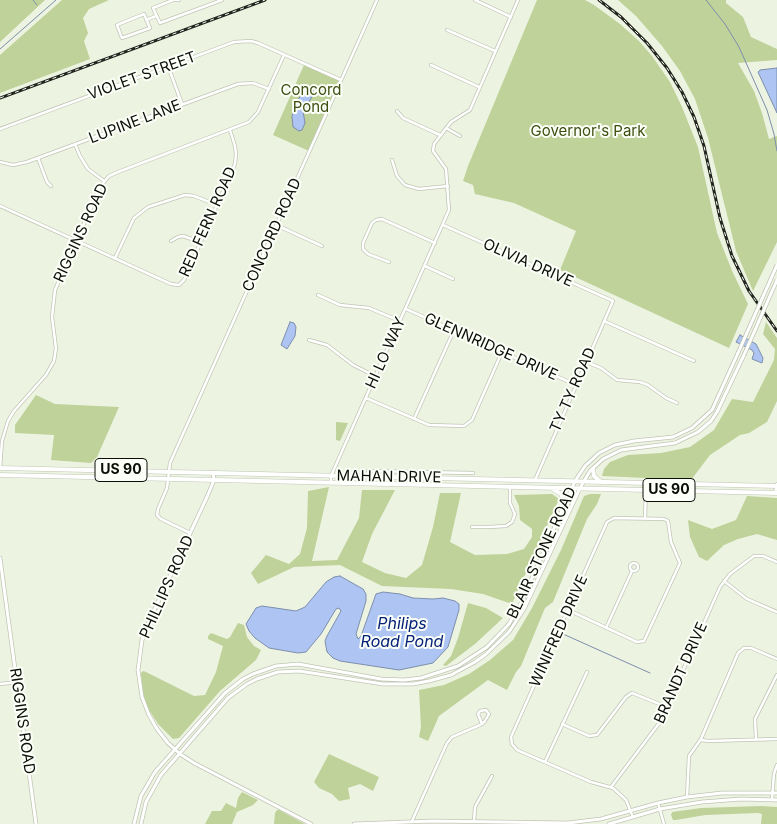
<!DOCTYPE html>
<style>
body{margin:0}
canvas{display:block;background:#edf3e1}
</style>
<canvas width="777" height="824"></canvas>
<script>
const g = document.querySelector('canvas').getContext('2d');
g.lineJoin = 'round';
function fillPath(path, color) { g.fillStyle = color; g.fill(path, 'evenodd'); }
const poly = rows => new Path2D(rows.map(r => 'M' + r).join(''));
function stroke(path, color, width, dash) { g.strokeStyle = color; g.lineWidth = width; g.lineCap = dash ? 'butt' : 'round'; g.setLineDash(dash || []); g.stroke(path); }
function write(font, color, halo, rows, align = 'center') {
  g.font = font + ' Inter,sans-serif'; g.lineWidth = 4; g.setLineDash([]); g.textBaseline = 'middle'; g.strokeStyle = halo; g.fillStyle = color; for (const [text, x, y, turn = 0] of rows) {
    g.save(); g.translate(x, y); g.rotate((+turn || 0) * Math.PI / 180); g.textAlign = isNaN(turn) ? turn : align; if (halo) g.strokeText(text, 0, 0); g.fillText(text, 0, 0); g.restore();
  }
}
const green = poly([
 [0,0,45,0,0,42],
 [62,0,109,0,89,9,83,18,88,33,84,41,90,59,0,93,0,55],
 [537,0,585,0,594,5,620,24,639,41,652,56,670,82,682,107,698,147,717,233,733,273,748,304,729,348,560,270,576,231,514,203,475,194,473,185,463,181,468,166],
 [618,0,726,0,726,3,743,17,751,37,777,49,777,60,738,63,754,91,762,113,769,139,777,136,777,242,753,291,736,251,708,138,695,99,680,71,662,46,636,16],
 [304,65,340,81,309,151,273,135],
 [766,322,777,338,777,401,767,422,749,433,740,435,710,455,691,480,602,476,604,469,610,462,628,455,661,453,690,447,714,430,732,399,753,402,774,360,775,349,763,334],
 [36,395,55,404,119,407,97,457,91,463,51,460,54,435,15,433,15,425],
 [336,422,348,423,340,441,336,440],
 [329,487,312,561,337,560,359,518,362,490,395,490,372,534,362,562,385,573,406,578,422,565,433,527,440,493,461,493,450,542,475,555,507,554,524,549,532,537,532,529,520,520,519,506,514,495,552,494,559,499,512,604,483,594,451,589,382,586,340,565,294,567,258,584,251,573,266,555,289,564,300,554,307,528,308,491],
 [590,494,601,494,597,504,587,519,553,602,545,608,521,666,516,672,507,690,488,680,439,716,428,741,419,737,421,727,419,690,444,685,469,674,490,660,513,640,532,608,561,550,584,496],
 [747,496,777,498,777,540,757,534,738,539,724,545,707,561,699,557,690,537,688,520,712,529,736,520],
 [468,603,486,608,503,618,475,644,446,666,443,665,451,656,458,638],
 [238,623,244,625,247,637,254,646,261,650,256,660,220,691,179,738,173,739,158,724,149,710,143,694,141,673,143,671,146,672,194,696,205,695,216,672,223,646,208,639,208,636,211,633,227,639,230,637],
 [329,754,379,777,373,791,360,784,348,788,350,799,339,801,332,794,319,788,314,782],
 [242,792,258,800,253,805,237,812,232,824,205,824,212,811,221,811,226,803,236,808,238,798],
 [761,806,777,807,777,824,761,824,762,814,758,813,705,815,676,820,673,820,671,815,672,812,701,808],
 [277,810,279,810,305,824,274,824,275,813]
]);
const water = poly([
 [777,68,777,113,758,72,760,70,777,68],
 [307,87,315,92,303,111,305,123,302,130,299,131,293,127,292,116,297,101,307,87],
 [290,322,294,323,296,327,295,336,287,349,281,345,290,322],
 [740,335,756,344,763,358,762,363,752,359,754,353,752,350,736,342,740,335],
 [340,576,363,589,366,594,366,601,356,634,358,639,361,636,376,594,383,592,400,594,413,598,433,599,443,598,455,601,459,604,459,610,448,647,433,663,399,670,340,661,333,658,327,652,325,641,327,636,341,611,339,608,336,609,321,634,306,652,298,653,269,648,255,638,249,631,246,624,256,608,262,606,296,611,305,607,326,582,334,577,340,576]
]);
const stream = poly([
 [33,0,37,5],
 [706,0,725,24,739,47,767,110,774,134,777,151],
 [0,49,56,0],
 [563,634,650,673]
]);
const minor = poly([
 [179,0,173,0,153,8,160,23,222,0],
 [475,0,511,17],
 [144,14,150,28,122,38,117,25,144,14],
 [146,20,156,16],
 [447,30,495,51],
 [431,65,479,87],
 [168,66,182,104],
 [397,111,403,118,440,135],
 [446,128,460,136],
 [0,129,234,42,251,41,258,43,341,80],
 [75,144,80,156,88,169,104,181],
 [38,158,47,182,51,186],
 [392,160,397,176,405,185,419,189,448,186],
 [0,162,13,165,27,162,238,84,253,83,269,89],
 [0,206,171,284,179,285,184,280,235,164,236,154,235,146,230,130],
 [276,225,322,246],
 [443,225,613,301,535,480],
 [171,241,178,237,183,236,200,242],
 [115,258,134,218,148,207,185,195,194,196,217,205],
 [389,262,368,254,363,249,363,243,372,223,376,220,382,219,435,243],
 [425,266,453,279],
 [318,295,340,305,369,308,400,321],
 [406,309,576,385],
 [604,321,694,361],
 [309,340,327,345,353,365,375,376],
 [586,362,601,368,617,380,640,382,648,385,666,398,677,403],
 [366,398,429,425,464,426,472,420,502,352],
 [414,419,454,330],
 [0,468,2,441,8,421,14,411,46,375,54,361,56,348,52,317,55,290,100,187,109,176,118,172,249,122,258,112,284,55],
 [368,471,473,473],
 [402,472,403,485],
 [331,482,331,476,449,210,446,169,433,151,434,144,451,122,470,110,518,0],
 [775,493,777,484],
 [645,518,646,490],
 [472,527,489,527,506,526,512,522,515,514,510,503,510,487],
 [190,533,161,519,157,515,158,509,167,488,170,463,377,0],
 '630 567a4 4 0 1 1 8 0a4 4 0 1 1-8 0Z',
 [724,581,747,599,777,612],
 [568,610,637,642,644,641,680,563,671,542,668,521,664,519,614,518,607,522,511,737,512,744,517,750,591,782,613,788,626,800,633,817],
 [606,628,632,571],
 [0,684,17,682],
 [562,724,589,736,597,735,626,697,632,693,667,707],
 [756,739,755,719,777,675],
 [701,740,708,741,777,739],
 [545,762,587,672],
 [611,787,660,722,720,587,730,574,754,556,763,556,777,562],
 [687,797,689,756,701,739,738,653,744,648,751,648,777,659],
 [772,799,774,774,777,765],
 [658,803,664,824],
 [412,821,447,743,452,737,480,725,482,724,485,721,489,714,486,710,480,711,478,714,482,724],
 [474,821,475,807,492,776]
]);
const tertiary = poly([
 [213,472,214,480,207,497,150,619,142,640,138,670,142,697,149,715,157,729,168,743,180,754,194,763,311,824],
 [0,558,36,824],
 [354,824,433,821,568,823,601,819,658,803,687,797,722,793,777,793],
 [609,824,660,809,702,802,741,799,777,800]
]);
const secondary = poly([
 [134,824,141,796,155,772,225,693,243,679,253,674,276,666,298,664,381,679,404,680,421,678,458,666,487,647,509,624,521,603,575,481,585,466,599,453,615,445,634,441,673,437,692,428,712,410,738,353],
 [141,824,146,802,161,775,228,698,247,684,257,679,278,672,299,671,383,684,413,684,429,681,451,675,475,662,485,655,509,632,524,609,580,488,590,471,603,459,621,450,675,443,698,432,711,421,717,412,744,355]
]);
const primary = poly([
 [0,468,777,486],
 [593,469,594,476,601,482],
 [0,475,777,493],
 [553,489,561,494,565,503]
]);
const rail = poly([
 [599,0,621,17,647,43,667,68,682,92,694,117,704,146,720,218,732,256,749,291,777,331],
 [0,98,265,0]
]);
const secondaryBridge = poly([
 [738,353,777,265],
 [744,355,777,280]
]);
const shields = [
 [121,470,52],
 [669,490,52]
];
const shieldNames = [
 ["US 90",121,470],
 ["US 90",669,490]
];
const streetNames = [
 ["VIOLET STREET",142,76,-20],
 ["LUPINE LANE",135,122,-21],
 ["RED FERN ROAD",208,222,-66],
 ["RIGGINS ROAD",81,233,-65],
 ["CONCORD ROAD",272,235,-66],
 ["OLIVIA DRIVE",528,263,24],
 ["GLENNRIDGE DRIVE",491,347,24],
 ["HI LO WAY",386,353,-66],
 ["TY TY ROAD",573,390,-66],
 ["MAHAN DRIVE",389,477,1],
 ["BLAIR STONE ROAD",542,553,-65],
 ["PHILLIPS ROAD",167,587,-66],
 ["WINIFRED DRIVE",559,631,-66],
 ["BRANDT DRIVE",681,673,-66],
 ["RIGGINS ROAD",22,721,82]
];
const parkNames = [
 ["Concord",311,90],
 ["Pond",311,107],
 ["Governor's Park",588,131]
];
const waterNames = [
 ["Philips",402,624],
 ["Road Pond",402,642]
];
fillPath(green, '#bfd299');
fillPath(water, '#aec5f3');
stroke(water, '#7d8eac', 1);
stroke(stream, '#7d8eac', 1);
stroke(minor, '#c0c6b5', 4);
stroke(tertiary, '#c0c6b5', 4.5);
stroke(secondary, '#c0c6b5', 4.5);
stroke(primary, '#c0c6b5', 5);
stroke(minor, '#fff', 2.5);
stroke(tertiary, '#fff', 3);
stroke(secondary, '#fff', 3);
stroke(primary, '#fff', 4);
stroke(rail, '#22251e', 3);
stroke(rail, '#fcfff8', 1, [4]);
stroke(secondaryBridge, '#c0c6b5', 4.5, []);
stroke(secondaryBridge, '#fff', 3);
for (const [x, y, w] of shields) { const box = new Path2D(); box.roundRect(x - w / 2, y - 11.5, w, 23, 4); g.fillStyle = '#fcfff8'; g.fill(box); stroke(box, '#0b0d08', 1); }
write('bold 14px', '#0b0d08', null, shieldNames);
write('15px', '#0b0d08', '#fcfff8', streetNames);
write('15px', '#3e4e0f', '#fcfff8', parkNames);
write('italic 16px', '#052276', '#fcfff8', waterNames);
</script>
